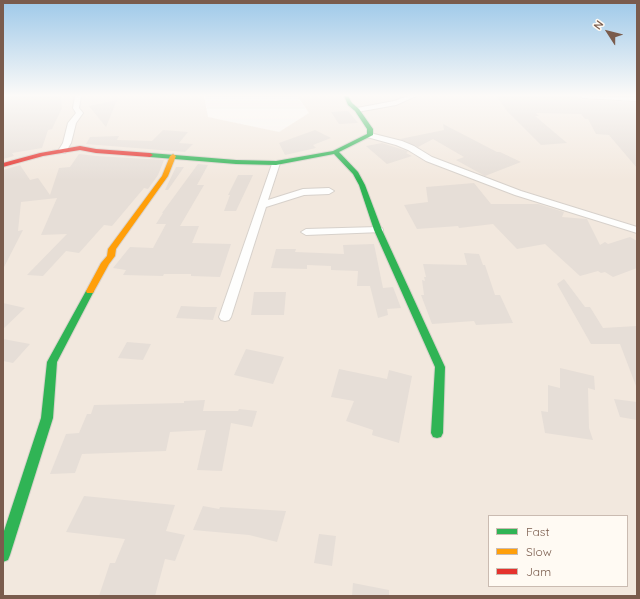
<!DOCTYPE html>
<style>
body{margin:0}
#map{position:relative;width:640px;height:599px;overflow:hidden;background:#f9f5f0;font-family:Quicksand,sans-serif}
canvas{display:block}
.frame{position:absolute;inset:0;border:4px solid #7a5c4d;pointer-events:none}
.legend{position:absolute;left:488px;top:515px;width:140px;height:72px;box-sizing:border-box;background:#fffaf3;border:1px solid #cabbb1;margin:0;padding:5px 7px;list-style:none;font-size:12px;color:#7a5c4d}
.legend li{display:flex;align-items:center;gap:8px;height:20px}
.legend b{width:20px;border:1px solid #cabbb1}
.north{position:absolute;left:588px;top:12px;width:40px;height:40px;-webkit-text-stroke:3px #fffaf3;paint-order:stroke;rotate:306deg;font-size:11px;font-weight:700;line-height:16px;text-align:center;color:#7a5c4d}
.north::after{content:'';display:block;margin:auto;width:14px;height:18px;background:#7a5c4d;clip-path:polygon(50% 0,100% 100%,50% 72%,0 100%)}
</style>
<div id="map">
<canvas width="640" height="599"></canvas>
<div class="frame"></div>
<ul class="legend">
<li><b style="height:5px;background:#30b455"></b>Fast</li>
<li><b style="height:5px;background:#ff9f0a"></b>Slow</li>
<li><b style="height:5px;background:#e5322d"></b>Jam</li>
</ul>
<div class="north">N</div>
</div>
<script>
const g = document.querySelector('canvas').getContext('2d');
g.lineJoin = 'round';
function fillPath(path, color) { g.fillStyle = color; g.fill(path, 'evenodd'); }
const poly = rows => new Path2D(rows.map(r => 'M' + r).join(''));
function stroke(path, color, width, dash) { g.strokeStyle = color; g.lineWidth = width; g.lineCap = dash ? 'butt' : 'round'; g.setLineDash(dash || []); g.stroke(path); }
const residential = poly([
 [3,96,204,96,208,117,279,132,309,113,297,96,637,96,637,596,3,596],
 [489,516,627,516,627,586,489,586]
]);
const building = poly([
 [3,96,61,96,62,108,52,129,48,130,42,148,12,153,14,156,3,159],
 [496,96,574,96,583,100,637,102,637,168,609,135,596,134,588,119,585,119,581,114,536,113,539,116,535,116,567,143,541,145,507,111],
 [117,100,106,127,89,106],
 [347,111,348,111,358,123,339,124,331,112],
 [443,124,497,152,500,152,521,162,485,176,456,160,464,157,433,139,418,147,400,139,444,130],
 [163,130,188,132,179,143,193,144,185,152,86,144,90,137,119,136,117,140,152,141],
 [315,130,331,138,313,145,316,148,285,155,279,143],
 [382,143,407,151,408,152,406,153,412,156,387,164,366,146],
 [79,154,96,156,164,160,158,175,148,189,144,188,112,226,104,225,79,253,66,251,43,276,27,275,67,234,41,235,57,198,21,202,18,231,23,230,3,269,3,170,20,165,30,180,38,178,50,195,59,168,70,167],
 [198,164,208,165,197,185,204,185,180,226,199,226,192,243,231,244,220,277,191,276,191,274,164,274,163,276,123,275,126,270,113,268,130,247,153,248,166,224,156,224,163,213,162,213],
 [176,167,184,167,168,190,165,190],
 [238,175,253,175,236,211,224,211,230,195,228,195],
 [474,183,491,204,538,204,564,212,562,217,587,219,600,245,605,242,608,244,630,237,637,241,637,268,613,277,605,272,601,273,598,271,580,276,545,244,517,249,493,224,459,228,458,226,417,229,404,205,428,202,426,187],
 [374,244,383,288,393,287,401,308,387,309,388,315,378,318,370,286,357,286,358,271,331,270,331,266,307,265,307,269,271,268,276,249,296,249,295,252,344,254,343,245],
 [464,253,479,254,483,265,485,265,495,295,500,295,513,323,476,325,474,321,432,324,421,295,424,295,422,280,425,281,424,277,426,277,423,264,467,265],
 [564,279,585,307,590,307,603,328,637,326,637,386,636,386,620,344,591,344,557,284],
 [254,292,286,292,284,315,251,315],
 [3,303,25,308,3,329],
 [181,306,202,307,217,307,213,320,176,318],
 [3,339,30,344,13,363,3,361],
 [127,342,151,344,143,360,118,358],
 [246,349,284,357,273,384,234,375],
 [560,368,594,376,595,390,588,388,589,428,593,440,545,433,541,411,548,412,548,385,560,388],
 [339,369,387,379,389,370,412,376,399,443,372,435,373,430,346,421,354,401,331,397],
 [614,399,637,402,637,420,620,417],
 [205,400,203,411,238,411,239,409,257,411,252,427,231,423,222,471,197,470,206,430,170,432,166,451,82,454,75,473,50,474,66,434,79,433,87,414,91,414,94,405,184,403,184,401],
 [84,496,175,505,166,531,185,535,175,561,165,559,155,596,99,596,110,563,115,563,125,539,66,532],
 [203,506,219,509,220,507,286,511,277,542,249,535,193,530],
 [319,534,336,536,332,566,314,563],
 [353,583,389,590,389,596,352,596]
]);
const street = poly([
 [75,96,81,96,79,108,83,113,76,123,71,143,65,153,59,153,58,151,63,143,68,123,76,113,73,108,75,96],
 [408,96,416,96,396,105,357,112,354,110,357,108,394,101,408,96],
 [580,96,637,97,637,101,583,98,580,96],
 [367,133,370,133,402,141,414,146,432,157,521,191,637,227,637,233,515,195,426,161,408,150,396,145,367,137,367,133],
 [273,161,279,161,280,163,268,200,303,189,329,188,334,191,329,194,304,195,266,207,231,317,229,320,225,321,221,320,219,317,273,161],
 [378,227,382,228,383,230,382,232,306,235,301,232,306,229,378,227]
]);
const fast = poly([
 [344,96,348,96,352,103,359,109,373,129,373,135,339,152,358,172,365,185,382,230,445,367,443,433,441,437,437,438,433,437,431,433,435,367,374,230,359,185,353,174,334,154,276,165,236,164,150,157,147,155,150,153,236,160,276,161,333,151,367,134,367,129,355,111,348,105,344,96],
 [90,288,94,291,57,362,53,418,10,555,8,560,3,562,3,534,41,418,47,362,86,291,90,288]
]);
const slow = poly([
 [173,154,176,156,168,176,116,249,115,256,109,264,93,293,87,293,86,291,101,263,107,256,108,249,162,176,170,156,173,154]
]);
const jam = poly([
 [80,146,96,149,150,153,153,155,150,157,96,153,80,150,43,156,3,167,3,163,40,153,80,146]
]);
fillPath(residential, '#f2e8de');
fillPath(building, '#e6ded7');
stroke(street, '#d7d1cb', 2);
stroke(fast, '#d9d2cb', 2);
stroke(slow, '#d9d2cb', 2);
stroke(jam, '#d9d2cb', 2);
fillPath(street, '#fefefd');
fillPath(fast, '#30b455');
fillPath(slow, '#ff9f0a');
fillPath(jam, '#e5322d');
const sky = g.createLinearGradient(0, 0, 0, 180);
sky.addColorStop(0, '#9ec9e9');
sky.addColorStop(0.53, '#fcfaf8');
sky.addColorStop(1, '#fcfaf800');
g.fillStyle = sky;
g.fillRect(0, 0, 640, 180);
</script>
